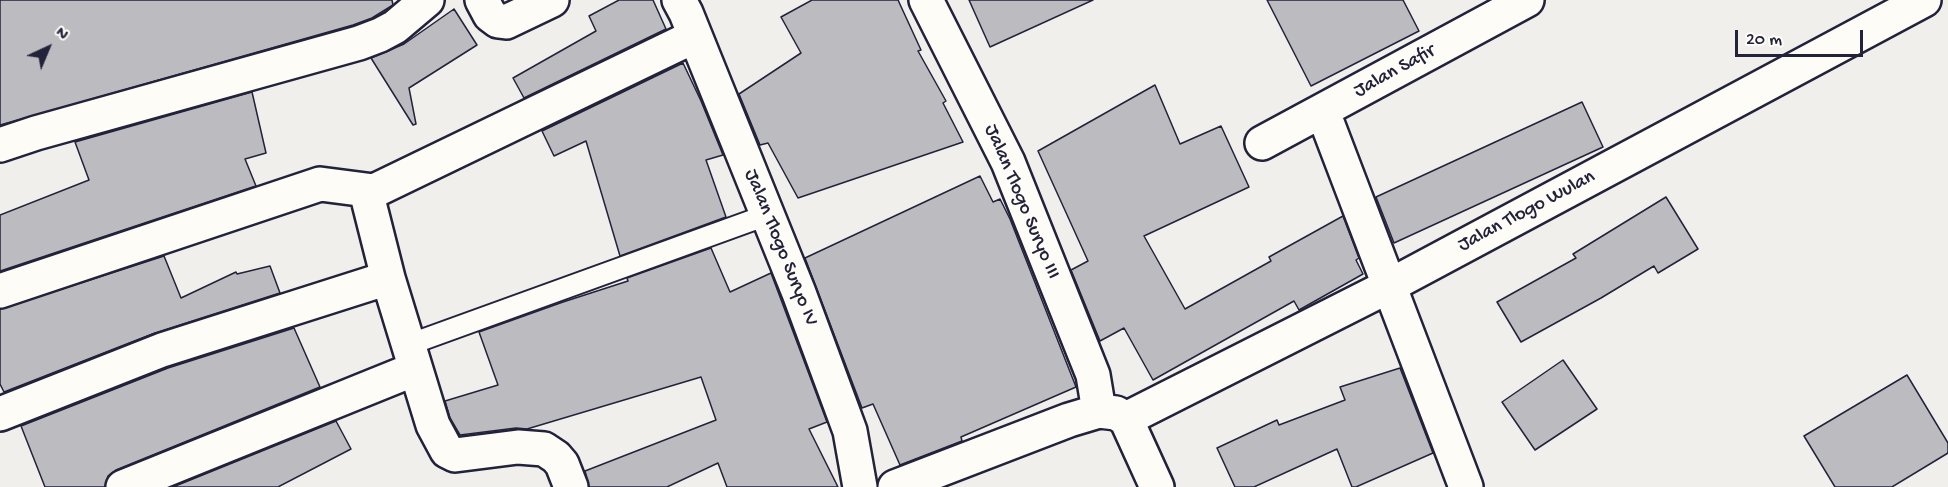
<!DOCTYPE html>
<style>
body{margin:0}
#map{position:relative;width:1948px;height:487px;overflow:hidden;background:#f0efec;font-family:"Gochi Hand",sans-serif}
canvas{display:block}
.north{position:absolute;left:18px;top:18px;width:60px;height:60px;-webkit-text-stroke:4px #fdfcf7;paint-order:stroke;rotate:44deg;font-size:16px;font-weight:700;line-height:24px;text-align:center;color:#22223b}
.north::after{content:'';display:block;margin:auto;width:21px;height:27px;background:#22223b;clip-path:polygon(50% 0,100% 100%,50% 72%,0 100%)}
.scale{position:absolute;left:1735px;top:30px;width:128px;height:27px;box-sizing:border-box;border:3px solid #22223b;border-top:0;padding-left:8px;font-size:18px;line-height:21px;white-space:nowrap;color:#22223b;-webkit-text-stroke:4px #fdfcf7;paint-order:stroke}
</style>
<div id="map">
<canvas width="1948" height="487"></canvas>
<div class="north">N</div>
<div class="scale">20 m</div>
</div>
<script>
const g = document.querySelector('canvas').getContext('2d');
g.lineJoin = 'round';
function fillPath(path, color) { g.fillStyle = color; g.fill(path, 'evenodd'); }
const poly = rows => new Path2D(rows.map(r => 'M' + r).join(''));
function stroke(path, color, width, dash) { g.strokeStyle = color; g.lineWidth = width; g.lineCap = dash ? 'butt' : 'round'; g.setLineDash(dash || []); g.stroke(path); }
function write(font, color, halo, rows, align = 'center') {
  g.font = font + ' "Gochi Hand",sans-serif'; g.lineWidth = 4.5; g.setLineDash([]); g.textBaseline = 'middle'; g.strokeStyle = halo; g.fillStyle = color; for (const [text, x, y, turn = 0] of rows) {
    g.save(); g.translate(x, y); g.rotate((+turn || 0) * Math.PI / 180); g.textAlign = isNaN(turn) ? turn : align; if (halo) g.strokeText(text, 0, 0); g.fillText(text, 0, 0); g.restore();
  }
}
const building = poly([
 [0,0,392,0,393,5,372,18,353,25,0,125,0,0],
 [619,0,653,0,666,29,524,98,513,78,596,31,589,16,619,0],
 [812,0,898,0,921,50,918,51,946,101,943,103,963,142,798,198,768,143,760,145,739,94,801,53,781,17,812,0],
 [969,0,1093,0,990,47,969,0],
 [1267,0,1403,0,1419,31,1311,86,1267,0],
 [454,9,477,45,409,88,416,124,413,125,371,58,404,44,454,9],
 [683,63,701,101,723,155,706,160,726,217,620,256,586,141,554,156,542,131,683,63],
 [1155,85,1180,144,1221,126,1249,187,1144,236,1185,309,1271,261,1269,257,1343,216,1359,258,1356,260,1363,274,1299,310,1294,301,1153,380,1124,328,1100,341,1071,270,1088,261,1038,151,1155,85],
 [252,92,266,153,245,159,256,186,0,271,0,215,89,180,75,142,252,92],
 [1582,102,1603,147,1394,243,1376,197,1582,102],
 [980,176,993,202,1000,199,1010,219,1076,387,961,437,962,441,900,465,873,404,862,408,805,258,980,176],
 [1666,197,1698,249,1658,273,1654,266,1601,298,1521,342,1497,302,1576,258,1573,254,1666,197],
 [711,248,730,292,771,273,827,422,809,429,838,487,727,487,718,463,667,487,589,487,585,471,716,420,701,377,527,429,516,428,460,435,450,418,445,401,498,385,479,332,563,302,628,281,627,278,711,248],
 [164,256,181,298,236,272,237,274,270,266,280,293,155,333,4,392,0,384,0,309,164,256],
 [294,328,320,387,116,470,108,476,105,487,45,487,21,426,168,368,294,328],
 [1563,360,1597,409,1535,450,1502,402,1563,360],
 [1400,368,1433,453,1356,487,1352,487,1337,449,1254,487,1235,487,1217,448,1277,420,1279,425,1345,400,1340,387,1400,368],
 [1907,375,1948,443,1948,453,1892,487,1835,487,1804,436,1907,375],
 [336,421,351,449,278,487,173,487,336,421]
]);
const service = poly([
 [408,345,767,215]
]);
const minor = poly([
 [482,0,490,15,498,21,506,22,552,0],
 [679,0,686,13,799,293,850,431,860,487],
 [926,0,1008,162,1093,375,1099,411],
 [1323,112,1466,487],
 [1262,143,1527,0],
 [0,145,36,133,359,43,380,35,395,27,427,0],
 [366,191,388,278],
 [0,291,320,184,374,191,695,36],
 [0,414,162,350,388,278,433,425,447,451,455,455,518,447,544,449,556,457,562,464,571,487],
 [1126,419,1389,286,1924,0],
 [123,487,415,369],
 [895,487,1069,420,1099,411,1116,413,1126,419,1157,487]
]);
const streetNames = [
 ["Jalan Safir",1395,72,-29],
 ["Jalan Tlogo Suryo III",1021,202,67],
 ["Jalan Tlogo Wulan",1527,212,-28],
 ["Jalan Tlogo Suryo IV",780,248,68]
];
fillPath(building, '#bcbcc0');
stroke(building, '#22223b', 1.5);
stroke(service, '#22223b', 24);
stroke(minor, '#22223b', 38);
stroke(service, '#fdfcf7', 20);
stroke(minor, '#fdfcf7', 33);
write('20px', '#22223b', '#fdfcf7', streetNames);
</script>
